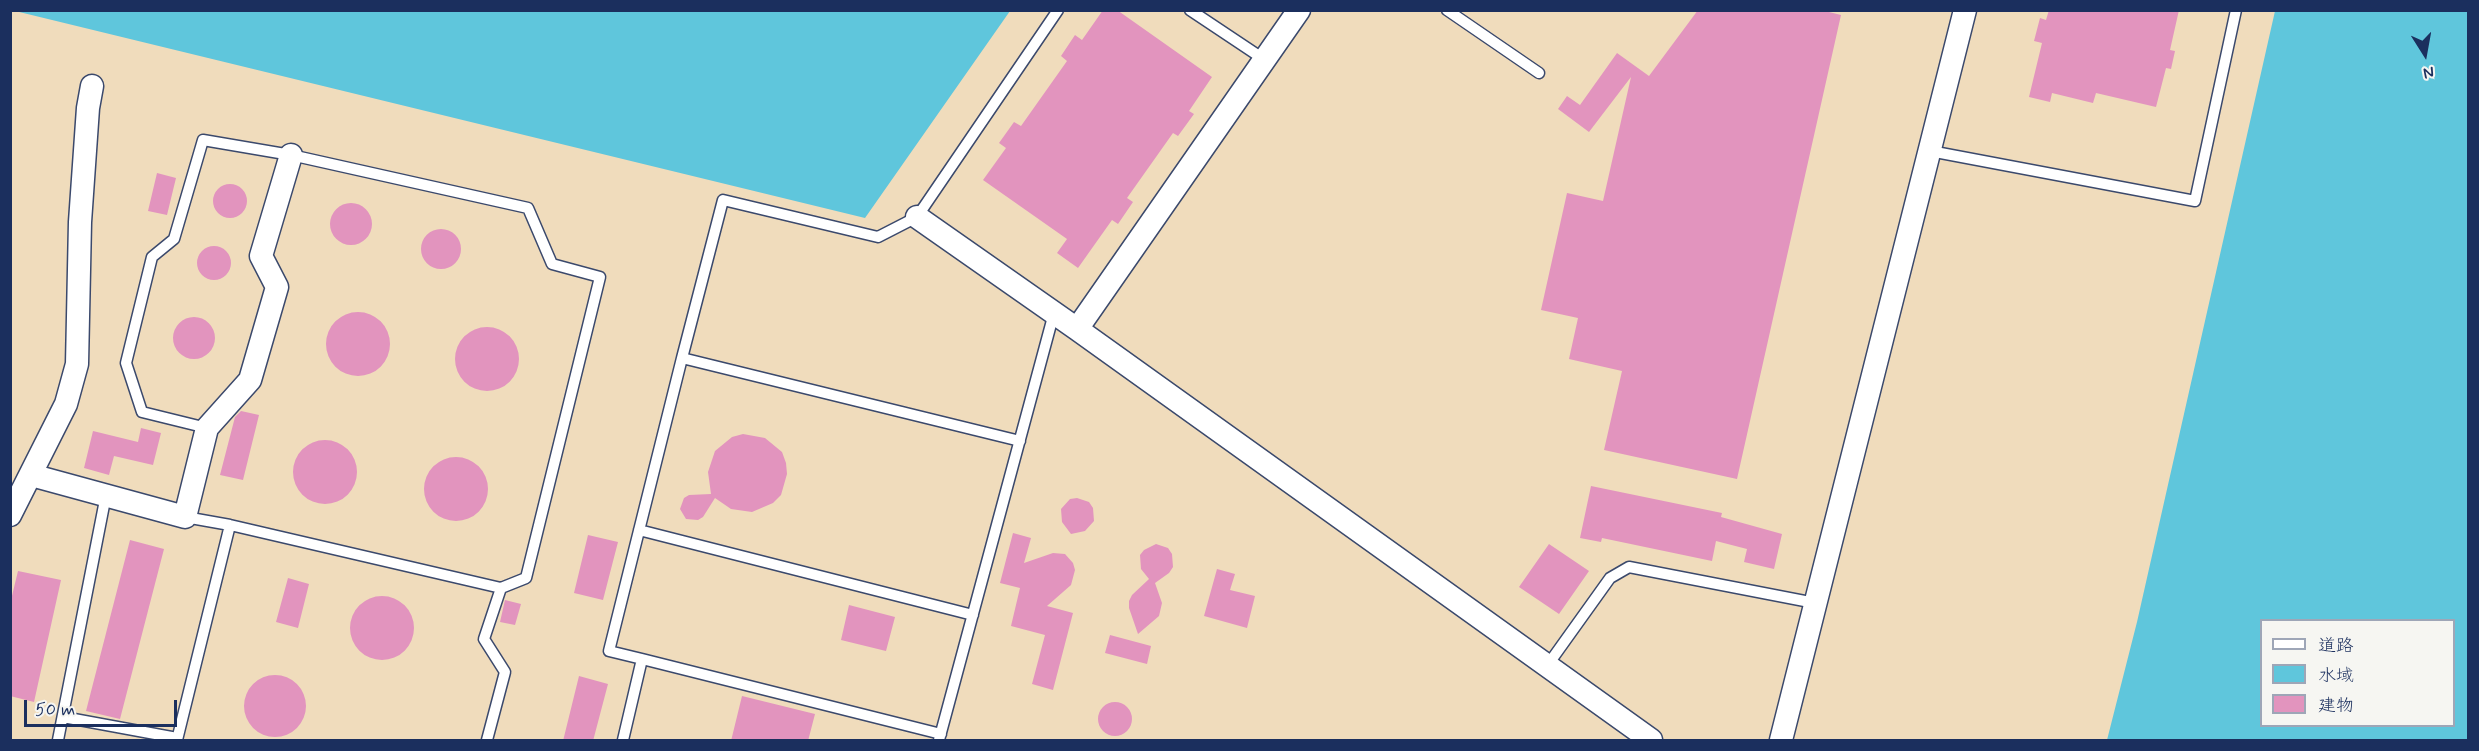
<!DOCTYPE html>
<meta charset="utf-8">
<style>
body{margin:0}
#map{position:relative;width:2479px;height:751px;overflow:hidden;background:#f0dcbc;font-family:Mynerve,"Klee One",sans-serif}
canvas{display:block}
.frame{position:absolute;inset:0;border:12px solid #1b2f5e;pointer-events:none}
.legend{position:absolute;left:2260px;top:619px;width:195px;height:108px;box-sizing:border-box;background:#f6f6f2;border:2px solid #9ea6b7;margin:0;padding:8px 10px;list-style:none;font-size:18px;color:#1b2f5e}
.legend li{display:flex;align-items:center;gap:12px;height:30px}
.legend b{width:30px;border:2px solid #9ea6b7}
.north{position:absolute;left:2395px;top:24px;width:60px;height:60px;-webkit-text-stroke:4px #f6f6f2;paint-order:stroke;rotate:169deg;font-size:16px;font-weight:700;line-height:24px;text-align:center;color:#1b2f5e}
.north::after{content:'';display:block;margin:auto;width:21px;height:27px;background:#1b2f5e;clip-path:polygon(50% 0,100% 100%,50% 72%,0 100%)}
.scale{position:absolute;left:24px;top:700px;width:153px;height:27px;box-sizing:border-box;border:3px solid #1b2f5e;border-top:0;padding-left:8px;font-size:18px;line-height:21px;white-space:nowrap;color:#1b2f5e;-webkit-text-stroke:4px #f6f6f2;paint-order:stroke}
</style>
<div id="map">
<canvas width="2479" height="751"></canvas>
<div class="frame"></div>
<ul class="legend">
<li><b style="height:8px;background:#fff"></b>道路</li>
<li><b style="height:16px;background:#5fc6dc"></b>水域</li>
<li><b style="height:16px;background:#e294be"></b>建物</li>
</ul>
<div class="north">N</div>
<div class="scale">50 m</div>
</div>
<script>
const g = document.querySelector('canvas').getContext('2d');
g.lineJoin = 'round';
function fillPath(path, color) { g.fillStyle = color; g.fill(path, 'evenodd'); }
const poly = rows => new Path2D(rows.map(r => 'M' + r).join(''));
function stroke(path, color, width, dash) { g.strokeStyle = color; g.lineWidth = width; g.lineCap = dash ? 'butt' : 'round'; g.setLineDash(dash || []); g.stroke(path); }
const water = poly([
 [11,10,1010,10,1010,11,865,218],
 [2275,11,2468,11,2468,740,2107,740,2137,622],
 [2262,620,2454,620,2454,726,2262,726]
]);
const building = poly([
 [1103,10,1117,10,1212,77,1189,111,1194,114,1178,136,1173,133,1127,198,1133,202,1118,224,1112,220,1078,268,1057,253,1067,239,983,180,1006,148,999,143,1014,122,1021,126,1067,61,1061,56,1075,35,1082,40],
 [1698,10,1821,10,1841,15,1737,479,1604,450,1622,371,1569,359,1578,318,1541,310,1567,193,1603,201,1631,77,1589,132,1558,109,1567,96,1580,105,1617,53,1649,76],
 [2049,10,2179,10,2170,50,2175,51,2171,69,2166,68,2156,107,2096,93,2093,103,2052,93,2050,102,2029,97,2042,43,2034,41,2040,18,2046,20],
 [157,173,176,178,167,215,148,211],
 '213 201a17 17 0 1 1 34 0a17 17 0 1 1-34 0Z',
 '330 224a21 21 0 1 1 42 0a21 21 0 1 1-42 0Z',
 '421 249a20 20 0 1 1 40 0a20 20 0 1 1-40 0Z',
 '197 263a17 17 0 1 1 34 0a17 17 0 1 1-34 0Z',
 '326 344a32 32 0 1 1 64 0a32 32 0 1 1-64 0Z',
 '173 338a21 21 0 1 1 42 0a21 21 0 1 1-42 0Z',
 '455 359a32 32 0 1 1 64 0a32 32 0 1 1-64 0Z',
 [241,411,259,415,243,480,220,475,235,417],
 [141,428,161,433,153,465,114,456,109,475,84,468,93,431,138,442],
 [743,434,765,438,782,452,786,463,787,474,781,495,773,503,752,512,731,509,715,498,703,517,698,520,686,519,680,509,684,498,689,495,711,494,708,472,715,451,732,437],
 '293 472a32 32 0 1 1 64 0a32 32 0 1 1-64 0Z',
 '424 489a32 32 0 1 1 64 0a32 32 0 1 1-64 0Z',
 [1591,486,1722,513,1721,517,1782,534,1774,569,1744,562,1747,549,1716,541,1712,561,1602,538,1601,542,1580,538],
 [1077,498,1089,502,1093,508,1094,521,1085,531,1071,534,1062,522,1061,509,1070,499],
 [1013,533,1031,538,1024,563,1053,553,1065,554,1073,563,1075,570,1071,585,1047,606,1073,613,1053,690,1032,684,1045,635,1011,626,1020,588,1000,583],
 [588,535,618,542,603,600,574,593],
 [130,540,164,549,120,719,86,711],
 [1156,544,1168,548,1172,554,1173,567,1169,573,1155,583,1162,603,1159,616,1138,634,1129,608,1129,601,1132,595,1149,579,1141,569,1140,555,1144,550],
 [1549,544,1589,571,1559,614,1519,587],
 [1217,569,1235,574,1230,590,1255,596,1247,628,1204,616],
 [18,571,61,580,34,702,10,696,10,604],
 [288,578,309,584,298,628,276,622],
 '350 628a32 32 0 1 1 64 0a32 32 0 1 1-64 0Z',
 [505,600,521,604,515,625,500,622],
 [849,605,895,617,886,651,841,640],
 [1110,635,1151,646,1147,664,1105,653],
 '244 706a31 31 0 1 1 62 0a31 31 0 1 1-62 0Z',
 [579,676,608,684,593,741,563,741],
 [742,696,815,714,808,741,731,741],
 '1098 719a17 17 0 1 1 34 0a17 17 0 1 1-34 0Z'
]);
const lane = poly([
 [1190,10,1265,60],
 [1447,10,1539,73],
 [1930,151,2195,201,2236,10],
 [682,358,723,200,878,237,917,217,1058,10],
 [207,428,142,412,126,363,152,257,174,239,203,140,291,155,528,208,552,264,600,277,526,578,501,588,484,639,505,672,487,740],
 [185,517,230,525,501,588],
 [639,530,973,615],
 [642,659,609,651,682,358,1020,441],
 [1547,666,1610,578,1629,567,1815,603],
 [63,717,177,738],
 [58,740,106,495],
 [177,740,230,525],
 [623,740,642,659,941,734],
 [939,740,1054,313]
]);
const street = poly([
 [917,217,1077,329,1651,740],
 [1077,329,1299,10],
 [31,475,185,517,207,428,250,380,277,287,261,256,291,155],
 [10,515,66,404,77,364,80,222,88,108,92,86],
 [1781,740,1965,10]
]);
fillPath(water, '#5fc6dc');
fillPath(building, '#e294be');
stroke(lane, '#3b496c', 13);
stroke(street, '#3b496c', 25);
stroke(lane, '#fff', 10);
stroke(street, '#fff', 22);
</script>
